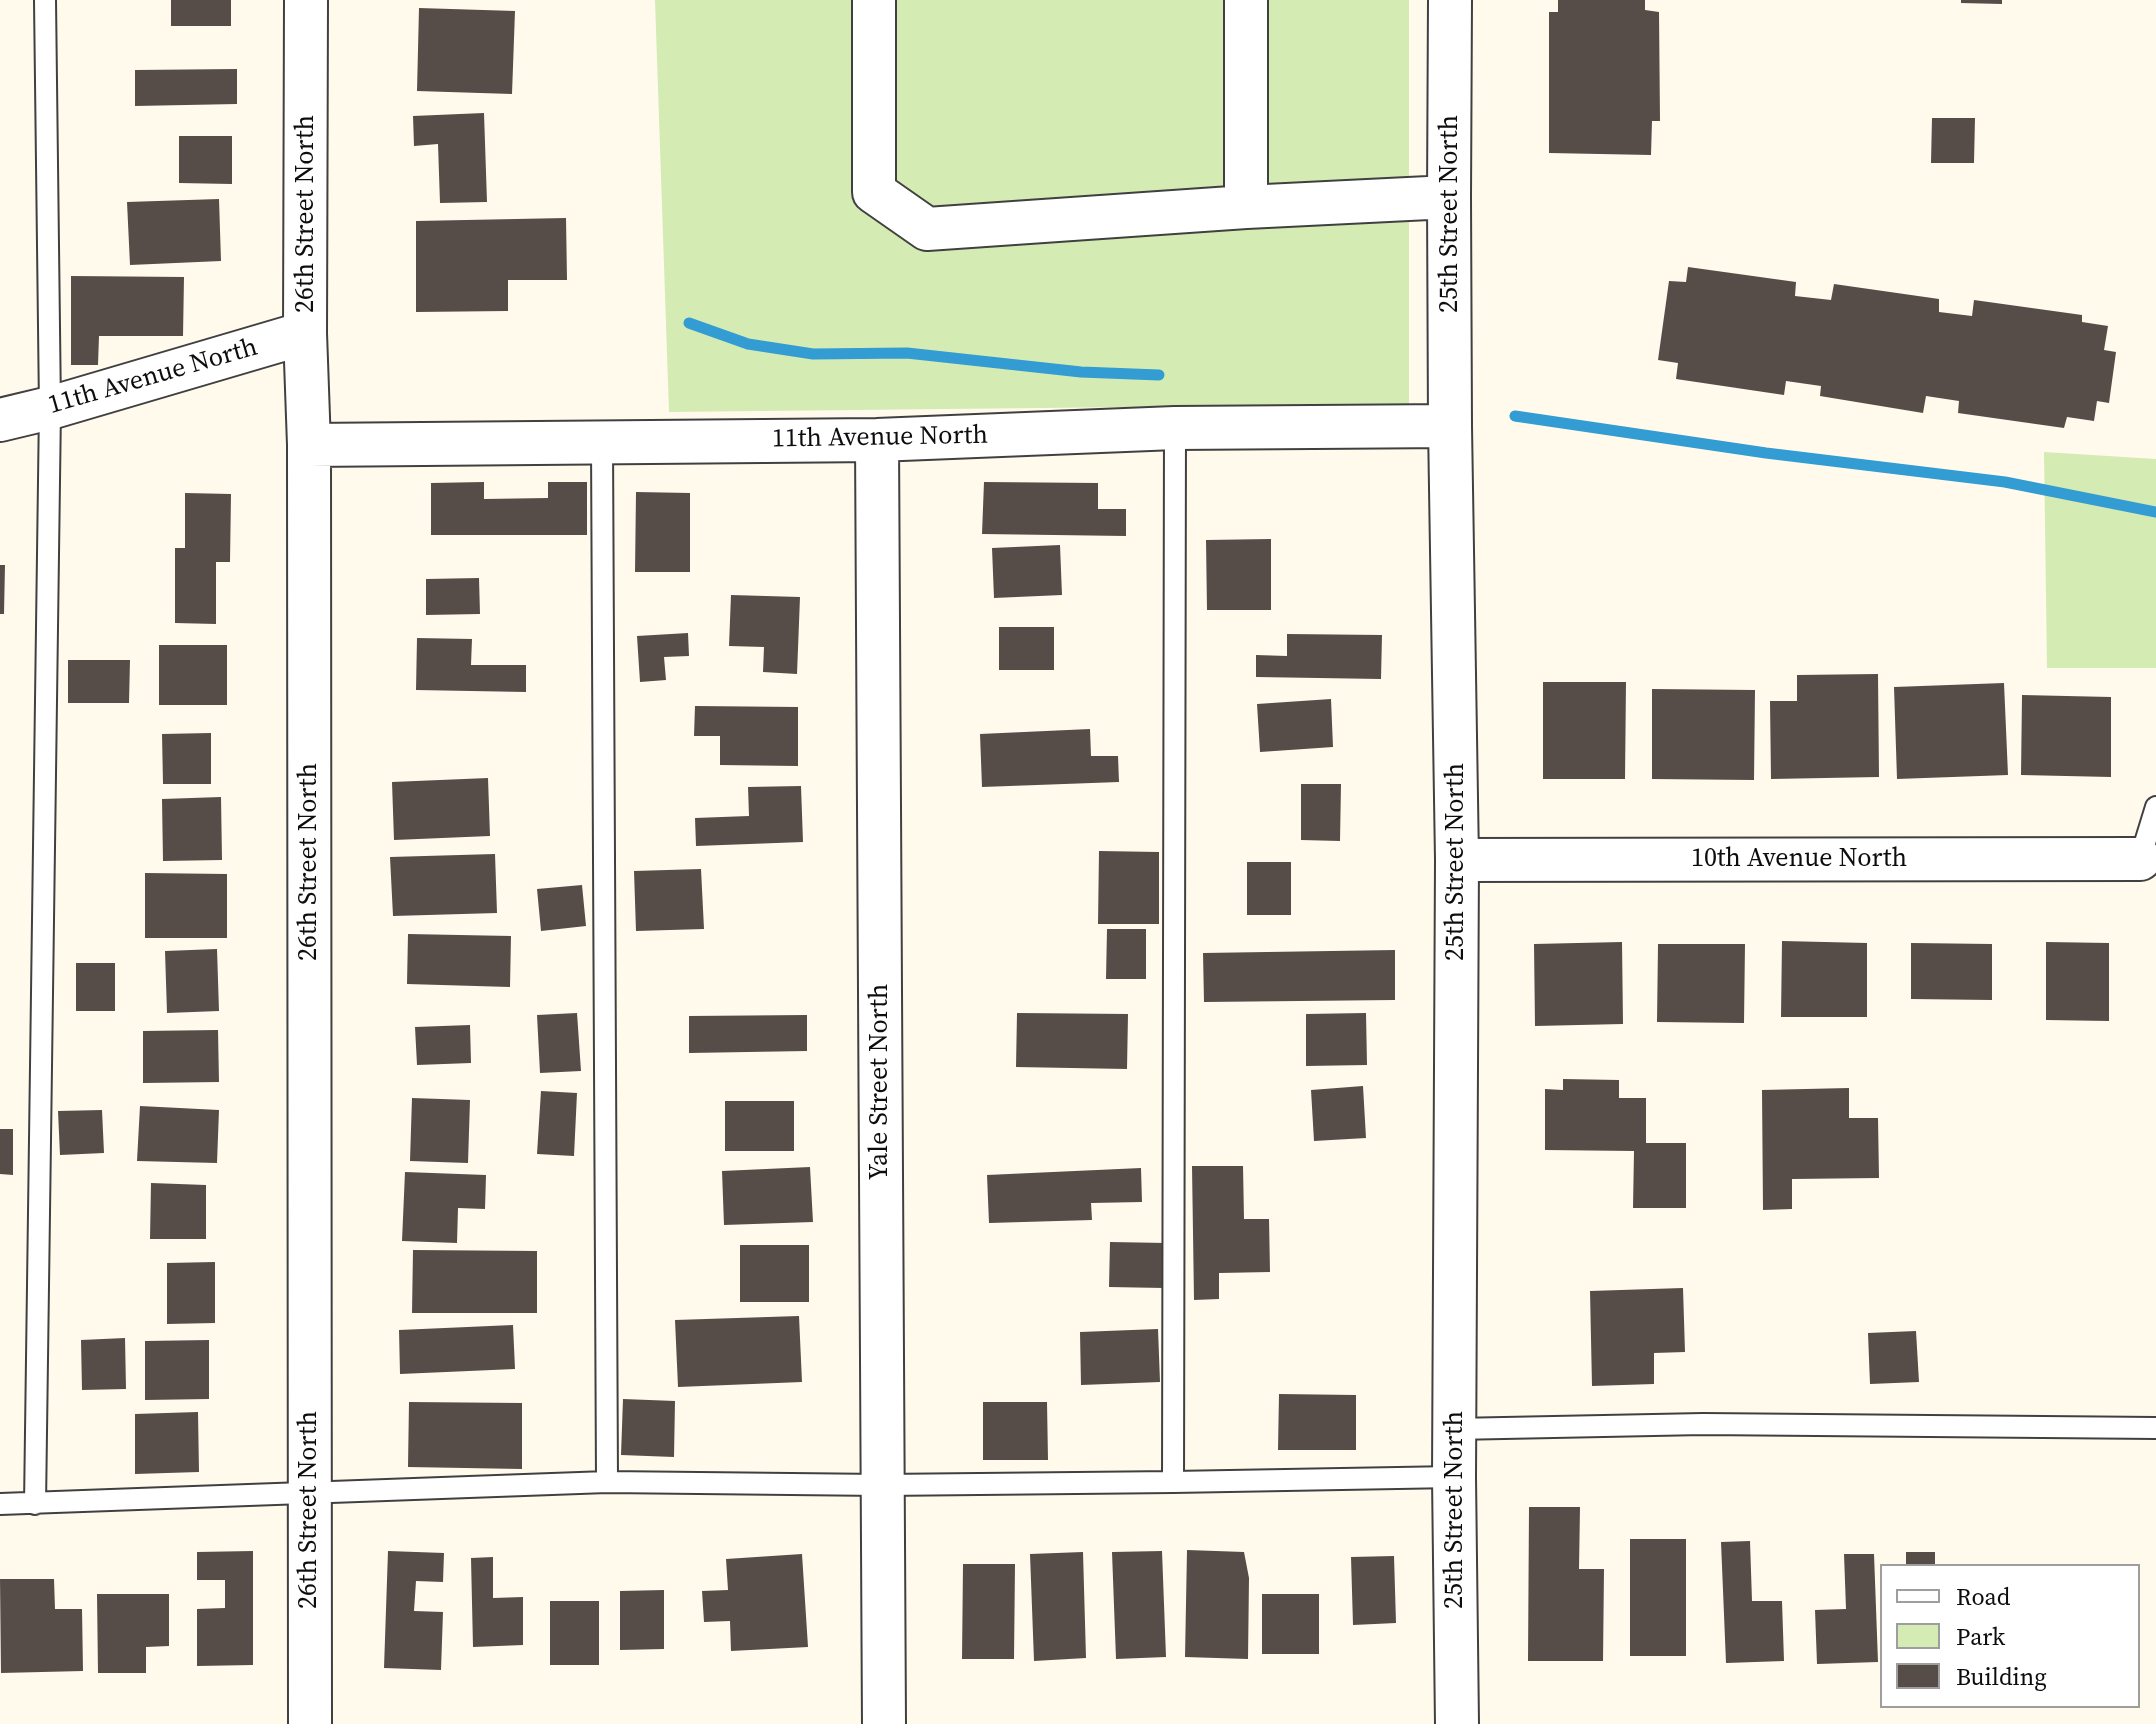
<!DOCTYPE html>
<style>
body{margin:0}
#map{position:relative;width:2156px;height:1724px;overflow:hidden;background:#fffaec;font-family:"Source Serif 4",serif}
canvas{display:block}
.legend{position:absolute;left:1880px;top:1564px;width:260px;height:144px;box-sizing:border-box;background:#fff;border:2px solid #9e9e9e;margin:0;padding:10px 14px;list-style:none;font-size:24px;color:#0d0d0d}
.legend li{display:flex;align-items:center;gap:16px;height:40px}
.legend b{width:40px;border:2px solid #9e9e9e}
</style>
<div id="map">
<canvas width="2156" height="1724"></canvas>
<ul class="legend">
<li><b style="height:10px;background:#fff"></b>Road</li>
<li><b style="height:22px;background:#d4ebb4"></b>Park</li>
<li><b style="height:22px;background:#564d48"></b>Building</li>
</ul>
</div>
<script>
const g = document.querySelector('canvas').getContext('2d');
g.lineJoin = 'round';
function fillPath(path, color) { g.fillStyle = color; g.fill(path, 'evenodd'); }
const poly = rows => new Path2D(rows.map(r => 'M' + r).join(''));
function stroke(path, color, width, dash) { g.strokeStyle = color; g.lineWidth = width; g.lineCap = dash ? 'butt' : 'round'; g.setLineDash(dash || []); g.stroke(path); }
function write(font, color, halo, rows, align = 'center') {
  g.font = font + ' "Source Serif 4",serif'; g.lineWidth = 8; g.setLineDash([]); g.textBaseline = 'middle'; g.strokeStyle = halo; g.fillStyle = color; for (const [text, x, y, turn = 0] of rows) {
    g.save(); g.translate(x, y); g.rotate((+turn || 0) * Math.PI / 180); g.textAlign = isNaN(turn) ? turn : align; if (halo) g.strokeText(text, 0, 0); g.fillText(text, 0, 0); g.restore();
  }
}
const green = poly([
 [655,0,1409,0,1409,404,669,412],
 [2044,452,2156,459,2156,668,2047,668]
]);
const stream = poly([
 [689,323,748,344,813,354,907,353,1081,372,1159,375],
 [1515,416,1766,453,2005,482,2156,512]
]);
const building = poly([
 [171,0,231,0,231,26,171,26],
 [1558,0,1645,0,1645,10,1659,12,1660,121,1652,121,1651,155,1549,153,1549,12,1558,12],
 [1961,0,2002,0,2002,4,1961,3],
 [419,8,515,11,512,94,417,91],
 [237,69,237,104,135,106,135,70],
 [484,113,487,202,440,203,438,144,414,146,413,116],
 [1932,118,1975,118,1974,163,1931,163],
 [179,136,232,136,232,184,179,183],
 [219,199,221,261,130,265,127,202],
 [566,218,567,280,508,280,508,311,416,312,416,221],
 [1688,267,1796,282,1795,296,1831,300,1834,284,1939,299,1939,312,1972,316,1974,300,2082,315,2082,322,2108,326,2104,350,2116,352,2109,403,2097,401,2094,421,2067,417,2064,428,1958,413,1959,401,1926,396,1923,413,1820,396,1821,386,1786,381,1784,395,1676,379,1678,363,1658,360,1669,281,1686,282],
 [71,276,184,277,183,336,99,336,98,365,71,365],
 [484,482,484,499,548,498,548,482,587,482,587,535,431,535,431,483],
 [984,482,1098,483,1098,509,1126,509,1126,536,982,534],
 [636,492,690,493,690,572,635,572],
 [185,493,231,494,230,562,216,562,216,624,175,623,175,548,185,548],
 [1271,539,1271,610,1207,610,1206,540],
 [1060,545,1062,595,994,598,992,548],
 [0,565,5,565,4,614,0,614],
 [479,578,480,614,426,615,426,579],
 [731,595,800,597,797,674,763,672,764,647,729,646],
 [999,627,1054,627,1054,670,999,670],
 [688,633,689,656,664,657,666,680,640,682,637,636],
 [1287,634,1382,635,1381,679,1256,677,1256,655,1287,656],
 [417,638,472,639,471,665,526,665,526,692,416,690],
 [159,645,227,645,227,705,159,705],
 [68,660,130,660,129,703,68,703],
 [1878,674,1879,777,1771,779,1770,701,1797,701,1797,675],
 [1543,682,1626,682,1625,779,1543,779],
 [2004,683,2008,775,1897,779,1894,687],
 [1652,689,1755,690,1754,780,1652,779],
 [2022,695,2111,697,2111,777,2021,775],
 [1331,699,1333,747,1260,752,1257,704],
 [695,706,798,707,798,766,720,765,720,736,694,736],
 [1090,729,1091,756,1118,756,1119,782,982,787,980,734],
 [211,733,211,784,163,784,162,734],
 [488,778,490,836,394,840,392,782],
 [1301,784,1341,784,1340,841,1301,840],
 [801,786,803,842,696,846,695,818,749,816,748,787],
 [221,797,222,860,163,861,162,799],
 [1099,851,1159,852,1159,924,1098,924],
 [495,854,497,913,393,916,390,857],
 [1247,862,1291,862,1291,915,1247,915],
 [701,869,704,929,636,931,634,871],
 [145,873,227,874,227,938,145,938],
 [582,885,586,926,541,931,537,889],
 [1107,929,1146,929,1146,979,1106,979],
 [408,934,511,936,510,987,407,984],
 [1782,941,1867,943,1867,1017,1781,1017],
 [1622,942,1623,1024,1535,1026,1534,944],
 [2046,942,2109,943,2109,1021,2046,1020],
 [1911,943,1992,944,1992,1000,1911,999],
 [1658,944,1745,944,1744,1023,1657,1022],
 [217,949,219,1011,167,1013,165,951],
 [1395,950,1395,1000,1204,1002,1203,953],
 [76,963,115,963,115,1011,76,1011],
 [577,1013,581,1071,540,1073,537,1015],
 [1017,1013,1128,1014,1127,1069,1016,1067],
 [1366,1013,1367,1065,1306,1066,1306,1014],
 [807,1015,807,1051,689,1053,689,1016],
 [470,1025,471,1063,417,1065,415,1027],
 [218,1030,219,1082,143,1083,143,1031],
 [1563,1079,1619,1080,1619,1098,1646,1098,1646,1143,1686,1143,1686,1208,1633,1208,1634,1151,1545,1150,1545,1089,1563,1090],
 [1363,1086,1366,1138,1314,1141,1311,1090],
 [1849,1088,1849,1118,1878,1118,1879,1178,1792,1179,1792,1209,1763,1210,1762,1090],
 [541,1091,577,1093,574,1156,537,1154],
 [412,1098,470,1100,468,1163,410,1161],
 [725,1101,794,1101,794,1151,725,1151],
 [140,1106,219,1110,217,1163,137,1161],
 [102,1110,104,1153,60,1155,58,1111],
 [0,1129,13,1129,13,1175,0,1174],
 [1192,1166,1243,1166,1244,1219,1269,1219,1270,1272,1219,1273,1219,1299,1194,1300],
 [810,1167,813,1222,724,1225,722,1171],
 [1141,1168,1142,1202,1091,1203,1092,1220,989,1223,987,1175],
 [405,1172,486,1175,485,1209,458,1208,457,1243,402,1241],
 [151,1183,206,1185,206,1239,150,1239],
 [1110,1242,1166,1243,1164,1288,1109,1287],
 [740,1245,809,1245,809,1302,740,1302],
 [413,1250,537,1251,537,1313,412,1313],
 [215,1262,215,1323,167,1324,167,1263],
 [1683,1288,1685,1352,1654,1353,1654,1384,1592,1386,1590,1291],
 [799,1316,802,1382,678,1387,675,1320],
 [513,1325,515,1369,400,1374,399,1330],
 [1158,1329,1160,1382,1081,1385,1080,1332],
 [1916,1331,1919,1382,1870,1384,1868,1333],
 [125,1338,126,1389,82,1390,81,1340],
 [209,1340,209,1399,145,1400,145,1341],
 [1279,1394,1356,1395,1356,1450,1278,1450],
 [623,1399,675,1401,674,1457,621,1455],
 [409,1402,522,1403,522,1469,408,1467],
 [983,1402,1047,1402,1048,1460,983,1460],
 [198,1412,199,1472,135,1474,135,1414],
 [1529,1507,1580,1507,1579,1569,1604,1569,1603,1661,1528,1661],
 [1630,1539,1686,1539,1686,1656,1630,1656],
 [1750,1541,1752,1601,1782,1601,1784,1661,1726,1663,1721,1542],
 [1187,1550,1244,1552,1249,1578,1248,1659,1185,1657],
 [253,1551,253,1665,197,1666,197,1609,225,1608,225,1580,197,1580,197,1552],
 [388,1551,444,1553,443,1582,416,1581,414,1611,443,1612,441,1670,384,1668],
 [1162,1551,1166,1657,1116,1659,1112,1552],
 [1083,1552,1086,1658,1034,1661,1030,1554],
 [1906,1552,1935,1552,1935,1566,1906,1566],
 [802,1554,808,1647,731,1651,730,1621,704,1622,702,1591,728,1590,726,1559],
 [1844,1554,1874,1554,1878,1662,1817,1664,1815,1610,1846,1609],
 [1394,1556,1396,1623,1353,1625,1351,1557],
 [493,1557,493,1598,523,1597,523,1645,473,1647,471,1558],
 [963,1564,1015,1564,1014,1659,962,1659],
 [0,1579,54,1579,55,1609,82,1609,83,1671,1,1673],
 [664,1590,664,1649,620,1650,620,1591],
 [97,1594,169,1594,169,1646,146,1647,146,1673,98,1673],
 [1262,1594,1319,1594,1319,1654,1262,1654],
 [550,1601,599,1601,599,1665,550,1665]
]);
const lane = poly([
 [602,442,607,1482],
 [2140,859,2156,807],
 [1454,1429,1703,1424,2156,1428],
 [1173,1482,1175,428],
 [0,1504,607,1482,882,1485,1173,1482,1454,1477],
 [35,1504,50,408,45,0]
]);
const street = poly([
 [306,0,305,333,309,445,310,1724],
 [874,0,874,192,927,229,1246,207,1449,197],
 [1246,0,1246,207],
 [1450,0,1449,197,1450,426,1457,860,1454,1477,1457,1724],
 [0,420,50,408,305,333],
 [877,440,884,1724],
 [309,445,877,440,1175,428,1450,426],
 [1457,860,2140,859]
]);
const streetNames = [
 ["26th Street North",306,214,-90],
 ["25th Street North",1450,214,-90],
 ["11th Avenue North",153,377,-16],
 ["11th Avenue North",880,438,-1],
 ["10th Avenue North",1799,859],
 ["26th Street North",309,862,-90],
 ["25th Street North",1456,862,-90],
 ["Yale Street North",880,1082,-90],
 ["26th Street North",309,1510,-90],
 ["25th Street North",1455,1510,-90]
];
fillPath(green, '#d4ebb4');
stroke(stream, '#329cd3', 11);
fillPath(building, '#564d48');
stroke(lane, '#404040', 24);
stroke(street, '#404040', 46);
stroke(lane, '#fff', 20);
stroke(street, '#fff', 42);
write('26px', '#0d0d0d', '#fff', streetNames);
</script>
